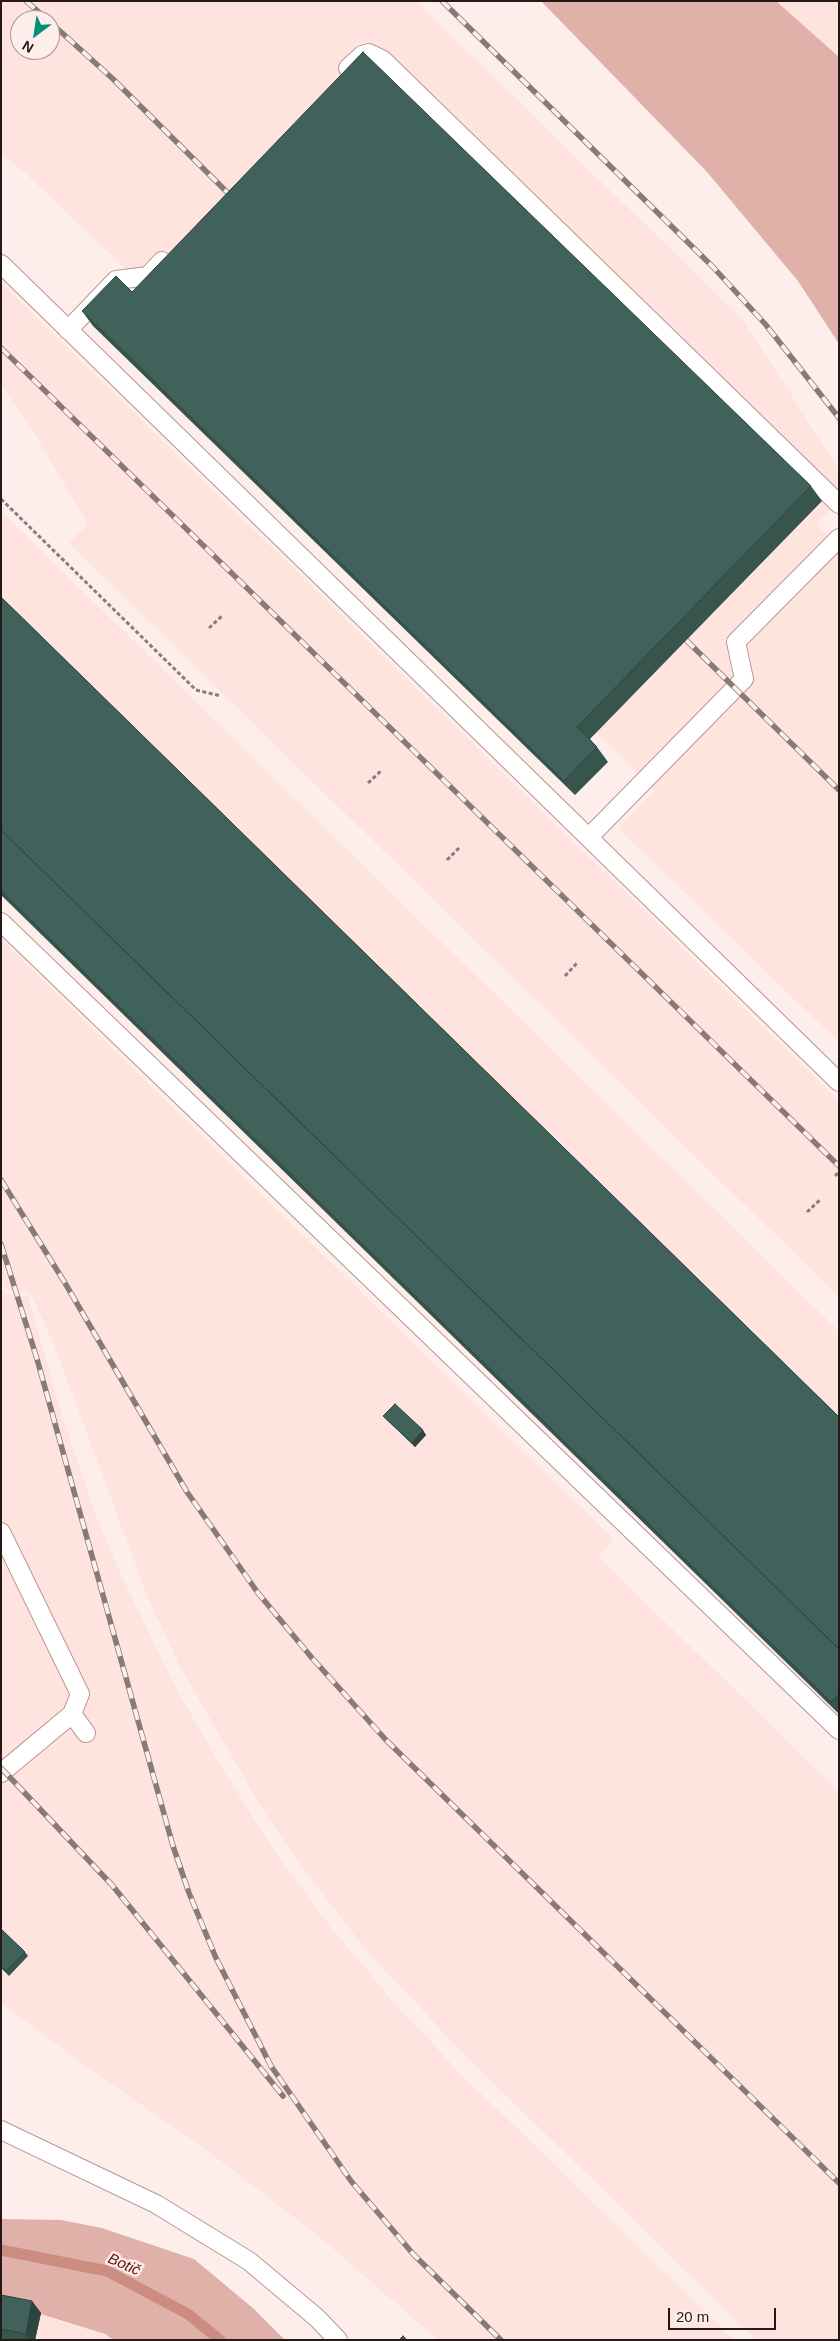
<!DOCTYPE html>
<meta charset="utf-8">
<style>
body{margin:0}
#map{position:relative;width:840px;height:2341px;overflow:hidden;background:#fdeeeb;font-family:Arial,sans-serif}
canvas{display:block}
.frame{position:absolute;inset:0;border:2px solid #261a18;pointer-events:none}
.north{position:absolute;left:10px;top:10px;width:50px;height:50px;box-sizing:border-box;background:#fdeeeb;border:1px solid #a79997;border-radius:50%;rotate:211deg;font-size:14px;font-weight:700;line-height:20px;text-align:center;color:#261a18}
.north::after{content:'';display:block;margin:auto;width:18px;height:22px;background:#02907b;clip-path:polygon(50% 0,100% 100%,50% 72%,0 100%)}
.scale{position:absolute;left:668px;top:2308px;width:108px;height:22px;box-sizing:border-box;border:2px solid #261a18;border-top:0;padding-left:6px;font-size:15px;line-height:18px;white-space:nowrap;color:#261a18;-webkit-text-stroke:4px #fdeeeb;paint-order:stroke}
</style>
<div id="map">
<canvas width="840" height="2341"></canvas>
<div class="frame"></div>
<div class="north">N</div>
<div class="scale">20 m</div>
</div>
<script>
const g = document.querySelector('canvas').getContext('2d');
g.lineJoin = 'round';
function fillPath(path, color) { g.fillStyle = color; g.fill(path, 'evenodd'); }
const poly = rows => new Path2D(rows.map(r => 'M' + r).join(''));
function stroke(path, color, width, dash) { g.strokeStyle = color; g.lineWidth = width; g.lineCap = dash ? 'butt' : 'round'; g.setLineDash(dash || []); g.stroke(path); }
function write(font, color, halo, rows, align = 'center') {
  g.font = font + ' Arial,sans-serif'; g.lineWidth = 5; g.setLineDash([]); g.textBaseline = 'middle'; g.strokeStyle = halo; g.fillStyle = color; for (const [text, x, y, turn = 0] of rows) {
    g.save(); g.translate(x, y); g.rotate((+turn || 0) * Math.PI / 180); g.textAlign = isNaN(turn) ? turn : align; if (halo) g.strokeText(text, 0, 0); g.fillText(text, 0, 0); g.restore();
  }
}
const built = poly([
 [1,1,416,1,744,321,839,470,839,501,816,524,839,547,839,1042,618,828,655,790,108,252,25,173,1,153],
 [20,20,50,20,50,50,20,50],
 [776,1,839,1,839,57],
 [1,283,839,1101,839,1297,69,543,88,524,31,428,1,385],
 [1,511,839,1331,839,1666,1,848],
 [1,939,614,1540,598,1556,839,1792,839,2340,756,2340,460,2050,366,1950,302,1867,262,1808,180,1667,148,1598,53,1342,30,1293,6,1289,1,1274],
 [1,1287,4,1293,28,1297,64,1422,93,1508,120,1573,175,1686,222,1768,272,1847,324,1919,395,2004,462,2075,734,2340,438,2340,322,2239,216,2157,83,2064,1,2003],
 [1,2306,41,2313,105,2334,114,2340,1,2340]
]);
const green = poly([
 [541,1,776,1,839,57,839,344,798,281,707,172],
 [1,2219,61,2220,102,2228,194,2259,254,2309,285,2340,114,2340,105,2334,41,2314,1,2305]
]);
const stream = poly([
 [1,2250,107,2271,188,2314,220,2340]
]);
const path = poly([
 [1,499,196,690,221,696],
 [209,628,223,615],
 [368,783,382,770],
 [447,860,460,847],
 [565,976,578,962],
 [835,1176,839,1172],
 [807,1212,821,1199]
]);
const service = poly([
 [348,68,362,55,369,53,383,60,839,504],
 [1,264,839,1082],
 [68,330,116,280,148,276,162,261],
 [589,837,744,679,736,642,839,538],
 [1,922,839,1730],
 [1,1532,80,1694,72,1714,86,1733],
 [1,1773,72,1714],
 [1,2130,156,2204,249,2261,317,2318,338,2340]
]);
const rail = poly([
 [26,1,48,20],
 [442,1,713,267,766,325,839,418],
 [50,22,113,79,237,202],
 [1,348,839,1166],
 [686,640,839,790],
 [1,1180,65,1283,187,1492,258,1593,312,1658,386,1740,839,2183],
 [1,1244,37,1359,173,1846,189,1893,216,1958,271,2066,351,2181,414,2255,501,2340],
 [1,1768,112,1885,283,2096]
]);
const wall = poly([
 [132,292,811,486,822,501,590,739,597,747,608,762,575,795,93,326,82,311],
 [1,597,839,1417,839,1714,1,895],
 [383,1416,426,1435,415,1447,387,1420],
 [1,1929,25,1952,28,1956,9,1976,1,1968],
 [1,2295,32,2301,41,2313,35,2340,1,2340]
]);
const shadedWall = poly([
 [423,1430,426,1435,415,1447,412,1443],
 [32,2301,41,2313,35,2340,29,2340,26,2334]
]);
const building = poly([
 [363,52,811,486,577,727,597,747,564,781,82,311,116,276,132,292,363,52],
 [1,597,839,1417,839,1649,1,830,1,597],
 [1,830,839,1649,839,1694,831,1702,1,891,1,830],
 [395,1404,423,1430,412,1443,383,1416,395,1404],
 [1,1929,25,1952,6,1971,1,1967,1,1929],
 [1,2295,32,2301,26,2334,1,2329,1,2295],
 [403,2336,407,2340,399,2340,403,2336]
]);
const waterNames = [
 ["Botič",124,2265,24]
];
fillPath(built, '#fee3de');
fillPath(green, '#e0b1a9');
stroke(stream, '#cd8c82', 11);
stroke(service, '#ba9792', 20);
stroke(path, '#8a7c7a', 3, [4, 2.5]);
stroke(service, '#fff', 18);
stroke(rail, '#877a77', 5.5);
stroke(rail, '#fdeeeb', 4, [11]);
fillPath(wall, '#37544d');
fillPath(shadedWall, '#2d453f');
fillPath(building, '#40625a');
stroke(building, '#2d453f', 1);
write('italic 15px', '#5f120c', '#fdeeeb', waterNames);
</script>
